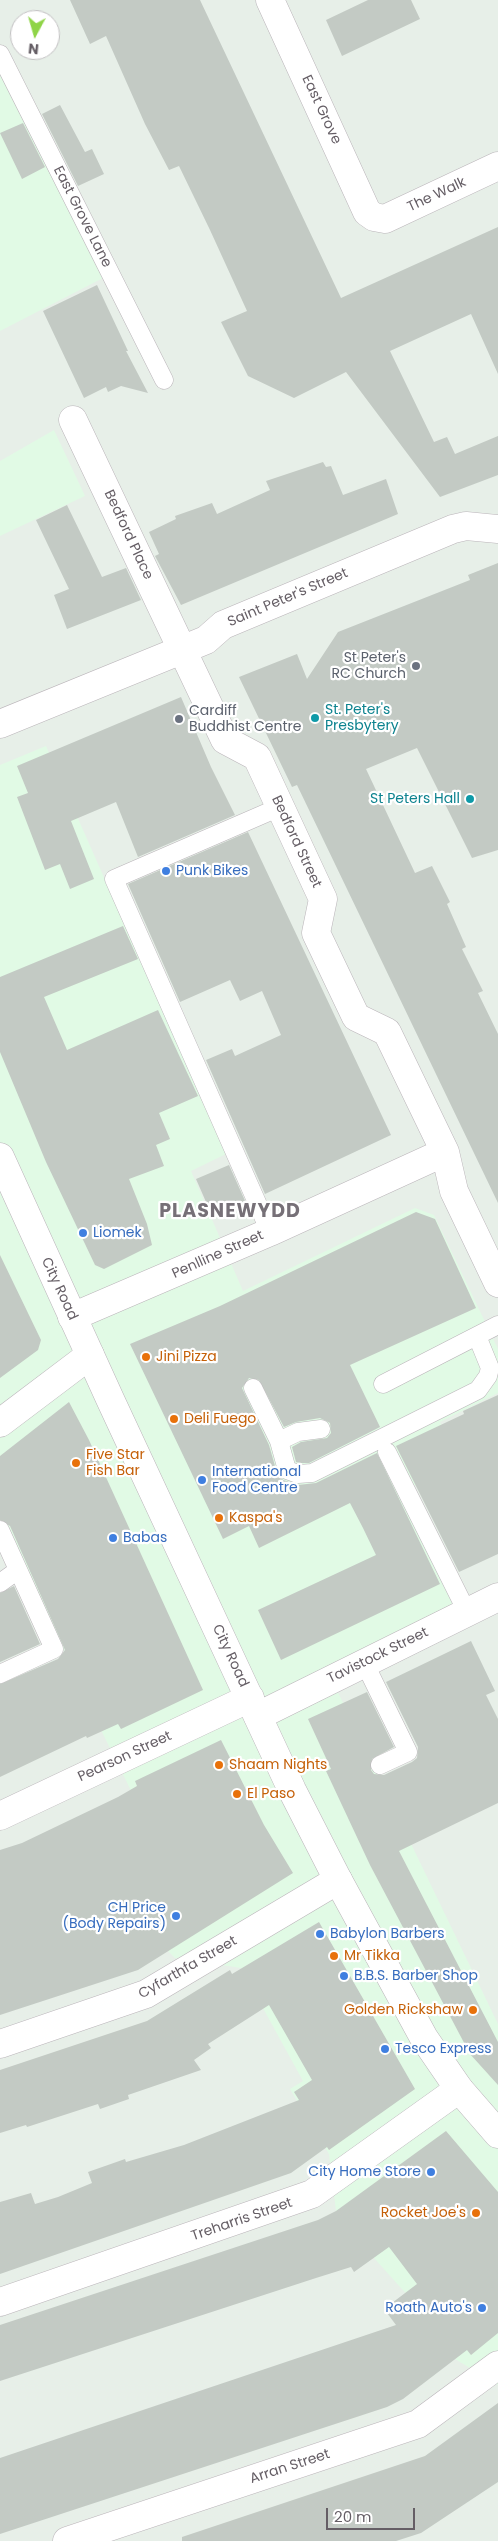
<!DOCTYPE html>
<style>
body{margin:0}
#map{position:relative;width:498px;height:2541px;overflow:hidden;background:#e7efe8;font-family:Poppins,sans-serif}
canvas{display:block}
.north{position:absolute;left:10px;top:10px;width:50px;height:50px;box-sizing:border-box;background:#fff;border:1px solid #c1bfc1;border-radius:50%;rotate:186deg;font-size:14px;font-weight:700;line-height:20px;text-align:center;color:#655e65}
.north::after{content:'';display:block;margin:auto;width:18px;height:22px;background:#8fd447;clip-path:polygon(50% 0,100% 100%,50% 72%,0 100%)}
.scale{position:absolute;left:326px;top:2508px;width:89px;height:22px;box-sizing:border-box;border:2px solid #655e65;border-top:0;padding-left:6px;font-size:15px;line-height:18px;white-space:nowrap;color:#655e65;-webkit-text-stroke:4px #fff;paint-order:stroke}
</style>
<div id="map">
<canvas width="498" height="2541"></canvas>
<div class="north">N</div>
<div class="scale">20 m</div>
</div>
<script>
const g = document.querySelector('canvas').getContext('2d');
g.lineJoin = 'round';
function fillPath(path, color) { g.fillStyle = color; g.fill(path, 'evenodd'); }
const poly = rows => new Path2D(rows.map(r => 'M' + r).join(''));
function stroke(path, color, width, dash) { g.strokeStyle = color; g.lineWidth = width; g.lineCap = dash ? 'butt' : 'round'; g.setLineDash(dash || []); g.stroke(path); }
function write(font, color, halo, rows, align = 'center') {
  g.font = font + ' Poppins,sans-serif'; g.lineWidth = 4.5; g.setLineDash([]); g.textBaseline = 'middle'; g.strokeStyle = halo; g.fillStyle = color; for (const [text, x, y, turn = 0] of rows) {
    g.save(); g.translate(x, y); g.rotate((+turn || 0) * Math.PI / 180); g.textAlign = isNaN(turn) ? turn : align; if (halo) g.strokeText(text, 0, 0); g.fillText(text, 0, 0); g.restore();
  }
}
const commercial = poly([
 [0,72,49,165,103,278,0,331],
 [54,430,85,496,0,536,0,461],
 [46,746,226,1154,191,1171,243,1291,415,1208,434,1215,498,1349,498,1393,440,1422,458,1464,413,1486,473,1616,332,1680,498,2024,498,2385,455,2359,410,2298,374,2258,336,2211,329,2154,290,2089,303,2081,241,1968,175,1958,168,1951,147,1823,102,1732,0,1512,0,765]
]);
const building = poly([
 [70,0,200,0,341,298,498,227,498,374,471,314,390,351,434,442,447,437,455,454,498,436,498,475,440,497,346,372,294,398,248,376,221,322,247,311,210,230,179,166,169,170,145,124,106,36,90,44],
 [368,0,411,0,420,19,342,56,326,20],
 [60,105,85,152,92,149,104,174,78,186,42,114],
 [23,123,45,167,22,179,0,133],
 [97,285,128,351,126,351,148,393,121,386,108,392,106,387,84,398,43,311],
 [323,462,326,467,331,466,343,495,386,479,398,514,181,605,155,556,159,554,149,532,176,519,175,516,212,503,217,514,270,490,266,481],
 [67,505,102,577,126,568,141,600,67,629,54,595,69,589,36,520],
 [498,563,498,850,472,858,417,748,366,769,415,873,432,866,450,902,447,904,466,947,462,949,483,991,478,993,498,1034,498,1203,297,785,292,787,239,677,297,654,307,679,338,632,470,580,468,575],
 [181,697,211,767,235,815,138,857,116,802,71,821,94,879,70,889,60,864,45,870,17,797,28,793,17,766],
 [248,832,391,1135,265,1194,206,1060,232,1049,235,1056,281,1035,262,991,240,1001,230,980,180,1002,128,884],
 [123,926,138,959,44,997,67,1050,158,1010,198,1096,159,1113,170,1139,156,1145,164,1166,129,1179,147,1224,152,1245,104,1269,95,1265,46,1162,0,1052,0,977],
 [229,1165,246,1203,213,1218,196,1179],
 [416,1212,435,1219,476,1308,350,1365,380,1427,309,1463,300,1463,296,1462,292,1447,301,1442,327,1438,331,1433,330,1423,320,1418,296,1422,284,1427,259,1380,249,1378,242,1388,269,1445,277,1473,283,1480,298,1485,316,1483,377,1453,440,1584,281,1660,258,1610,376,1555,363,1528,350,1503,259,1548,249,1526,223,1539,130,1344,220,1306],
 [0,1255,41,1340,38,1350,0,1378],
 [498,1395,498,1554,459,1572,396,1446,464,1414,463,1411],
 [69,1402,89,1440,203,1690,121,1729,118,1724,87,1738,86,1736,0,1777,0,1684,58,1659,65,1650,10,1526,0,1520,0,1456],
 [14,1586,40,1644,0,1662,0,1593],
 [471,1641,495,1691,486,1695,498,1719,498,1803,399,1851,498,2042,498,2085,470,2054,370,1865,326,1771,331,1769,308,1719,367,1692,394,1747,372,1759,371,1770,374,1774,384,1775,412,1762,417,1758,418,1747,386,1682],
 [221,1740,264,1825,293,1873,138,1970,0,2015,0,1850,22,1843,118,1797,137,1786,135,1781],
 [319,1922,415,2089,329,2150,327,2147,291,2173,0,2274,0,2202,31,2193,35,2204,58,2197,92,2183,88,2172,125,2159,126,2162,184,2145,299,2100,294,2092,312,2080,269,2005,208,2044,211,2048,194,2060,201,2070,128,2095,129,2099,100,2109,98,2104,27,2127,26,2125,0,2133,0,2070,147,2021,230,1970,232,1974],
 [446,2131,498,2192,498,2333,471,2355,467,2350,403,2399,387,2407,0,2534,0,2458,396,2325,384,2309,417,2284,389,2247,354,2272,351,2267,316,2278,0,2381,0,2325,318,2220,336,2211],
 [498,2403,498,2482,421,2533,396,2541,182,2541,182,2537,425,2456]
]);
const service = poly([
 [0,54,164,380],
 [270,1232,114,879,280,807],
 [383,1384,498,1325],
 [253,1388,279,1441,287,1470,298,1474,312,1473,478,1390,488,1376,490,1368,477,1336],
 [279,1441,298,1432,321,1429],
 [387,1452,467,1612],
 [0,1530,54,1649,0,1674],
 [0,1583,18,1570],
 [365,1664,408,1752,380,1765]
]);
const minor = poly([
 [270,0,367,212,374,217,385,219,498,166],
 [73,420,225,740,257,757,323,899,316,933,356,1017,387,1032,445,1152,454,1191,498,1283],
 [0,724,206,640,223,625,453,529,466,526,498,529],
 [72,1317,270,1232,445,1152],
 [0,1423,90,1355],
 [258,1716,498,1597],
 [0,1816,250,1698],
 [0,2044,146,1994,338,1880],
 [0,2302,312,2194,459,2089],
 [67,2541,418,2424,498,2365]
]);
const secondary = poly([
 [0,1157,110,1399,292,1790,338,1880,424,2038,459,2089,498,2134]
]);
const markers = [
 [416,666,5,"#6b7280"],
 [315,718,5,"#0f9aa8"],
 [179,719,5,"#6b7280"],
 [470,799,5,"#0f9aa8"],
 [166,871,5,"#3f7fe0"],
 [83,1233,5,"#3f7fe0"],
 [146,1357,5,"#e8710a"],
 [174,1419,5,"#e8710a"],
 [76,1463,5,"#e8710a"],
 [202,1480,5,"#3f7fe0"],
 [219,1518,5,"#e8710a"],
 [113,1538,5,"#3f7fe0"],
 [219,1765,5,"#e8710a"],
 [237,1794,5,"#e8710a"],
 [176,1916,5,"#3f7fe0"],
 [320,1934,5,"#3f7fe0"],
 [334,1956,5,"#e8710a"],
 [344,1976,5,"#3f7fe0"],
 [473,2010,5,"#e8710a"],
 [385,2049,5,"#3f7fe0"],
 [431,2172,5,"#3f7fe0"],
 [476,2213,5,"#e8710a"],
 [482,2308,5,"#3f7fe0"]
];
const streetNames = [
 ["East Grove",321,110,65],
 ["The Walk",437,195,-25],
 ["East Grove Lane",82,217,63],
 ["Bedford Place",128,535,65],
 ["Saint Peter's Street",288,598,-23],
 ["Bedford Street",296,842,65],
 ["Penlline Street",218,1255,-24],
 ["City Road",59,1289,65],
 ["City Road",230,1656,65],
 ["Tavistock Street",378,1656,-26],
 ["Pearson Street",125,1757,-25],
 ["Cyfarthfa Street",188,1968,-30],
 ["Treharris Street",242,2220,-19],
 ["Arran Street",290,2467,-18]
];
const worshipNames = [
 ["St Peter's",406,658],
 ["RC Church",406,674],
 ["Cardiff",189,711,"left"],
 ["Buddhist Centre",189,727,"left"]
];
const cultureNames = [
 ["St. Peter's",325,710],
 ["Presbytery",325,726],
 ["St Peters Hall",460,799,"right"]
];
const shopNames = [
 ["Punk Bikes",176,871],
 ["Liomek",93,1233],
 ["International",212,1472],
 ["Food Centre",212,1488],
 ["Babas",123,1538],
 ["CH Price",166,1908,"right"],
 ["(Body Repairs)",166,1924,"right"],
 ["Babylon Barbers",330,1934],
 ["B.B.S. Barber Shop",354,1976],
 ["Tesco Express",395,2049],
 ["City Home Store",421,2172,"right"],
 ["Roath Auto's",472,2308,"right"]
];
const foodNames = [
 ["Jini Pizza",156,1357],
 ["Deli Fuego",184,1419],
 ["Five Star",86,1455],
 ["Fish Bar",86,1471],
 ["Kaspa's",229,1518],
 ["Shaam Nights",229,1765],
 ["El Paso",247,1794],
 ["Mr Tikka",344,1956],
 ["Golden Rickshaw",463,2010,"right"],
 ["Rocket Joe's",466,2213,"right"]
];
const districtNames = [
 ["PLASNEWYDD",230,1212]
];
fillPath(commercial, '#e1fae5');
fillPath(building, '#c3cac4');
stroke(service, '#bab4b9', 19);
stroke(minor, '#bab4b9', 29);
stroke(secondary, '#bab3b9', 29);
stroke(service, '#fff', 18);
stroke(minor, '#fff', 28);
stroke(secondary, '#fff', 28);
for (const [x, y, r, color] of markers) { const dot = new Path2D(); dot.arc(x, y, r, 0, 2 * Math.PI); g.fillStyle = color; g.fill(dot); stroke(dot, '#fff', 2); }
write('14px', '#655e65', '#fff', streetNames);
write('14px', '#5b616d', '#fff', worshipNames, 'right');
write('14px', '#0d838f', '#fff', cultureNames, 'left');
write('14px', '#366cbe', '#fff', shopNames, 'left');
write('14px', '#c56008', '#fff', foodNames, 'left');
g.letterSpacing = '1px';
write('bold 19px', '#767077', '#fff', districtNames);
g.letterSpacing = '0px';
</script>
